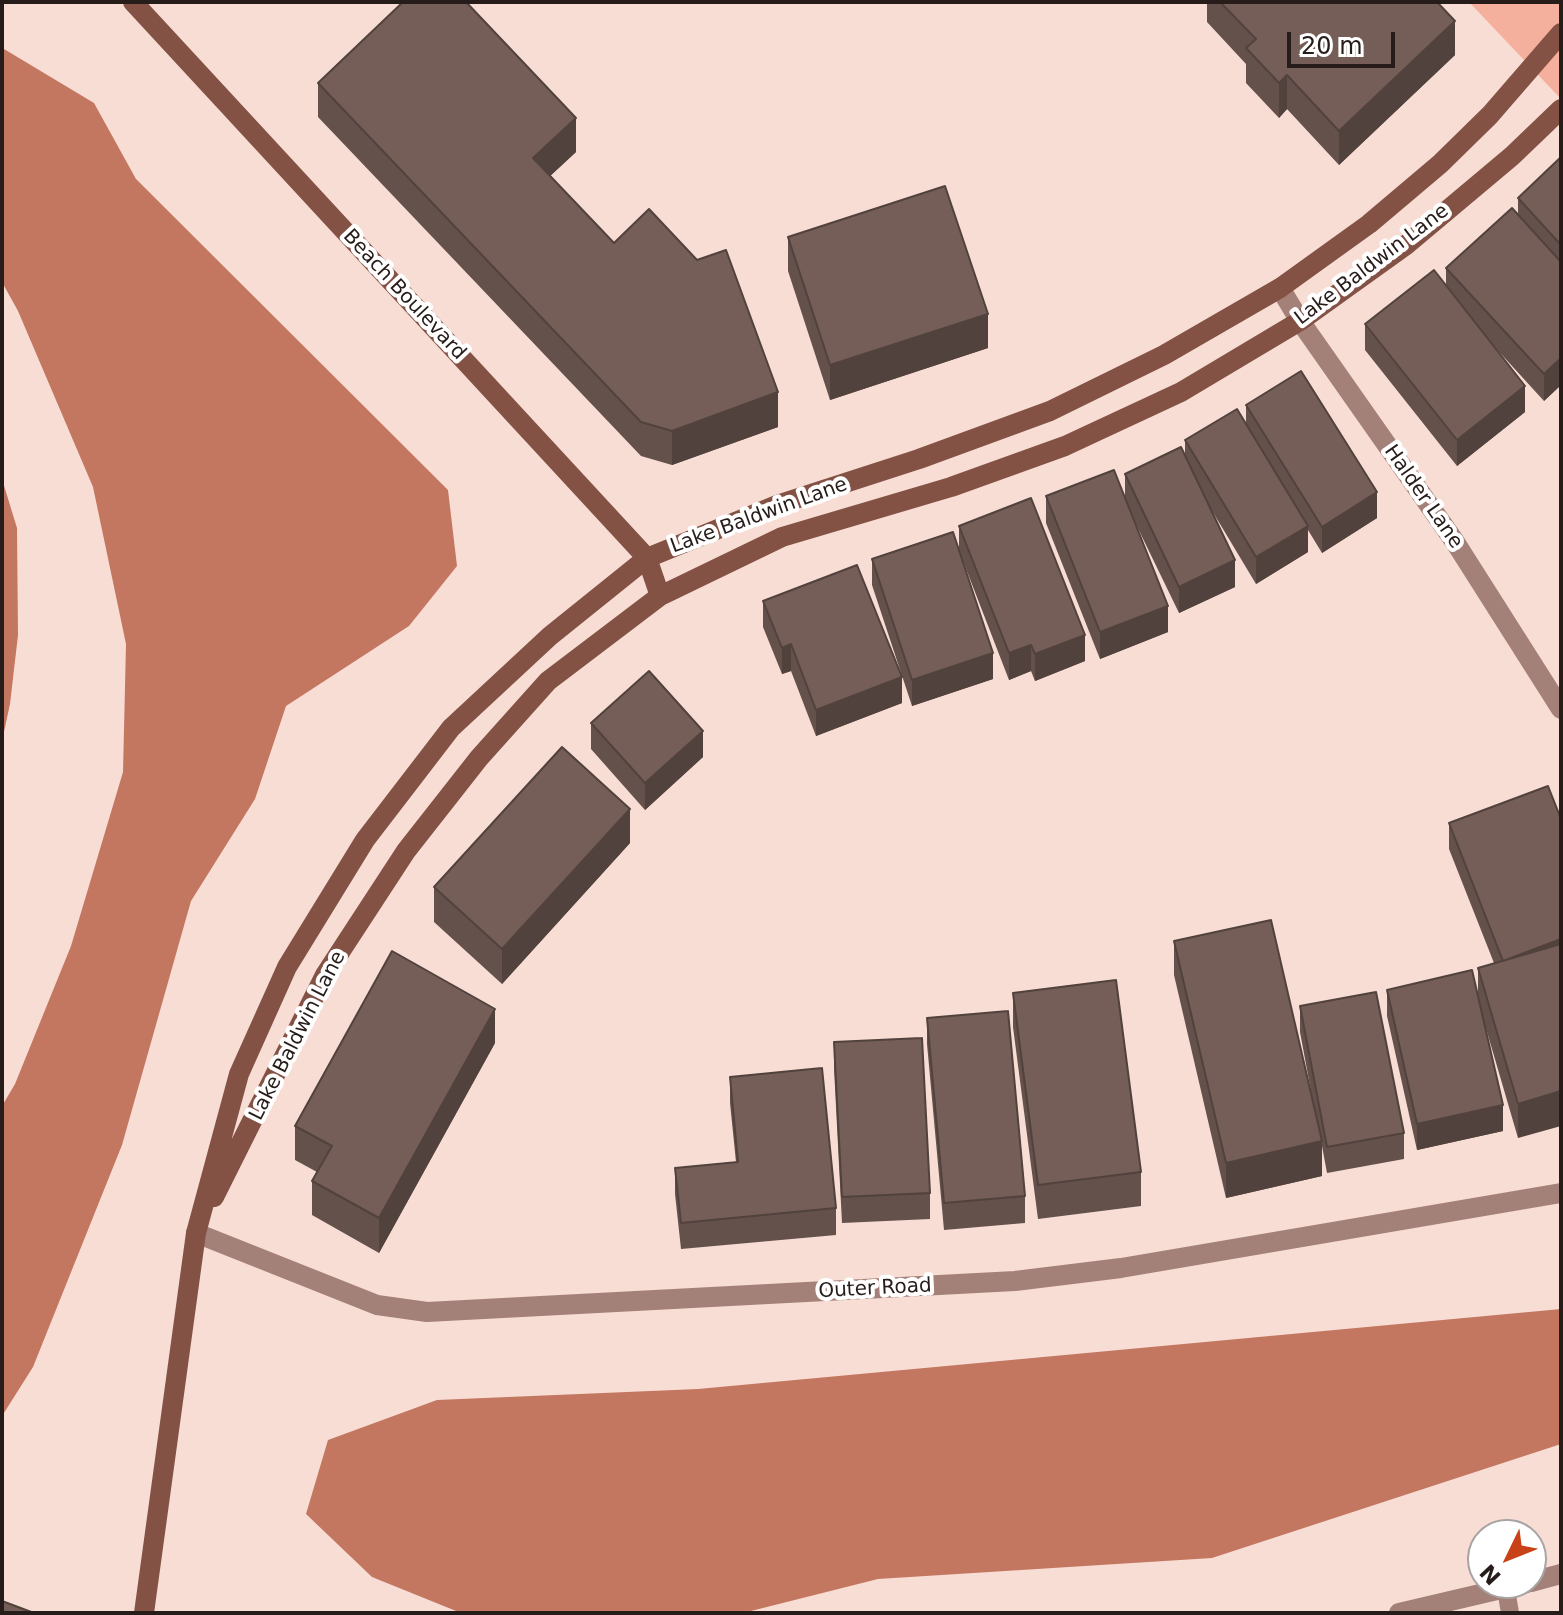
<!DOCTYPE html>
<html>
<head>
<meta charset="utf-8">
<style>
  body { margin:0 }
  #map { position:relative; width:1563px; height:1615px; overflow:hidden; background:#f8ddd5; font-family:"DejaVu Sans",sans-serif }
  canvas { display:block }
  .frame { position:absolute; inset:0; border:4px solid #261c19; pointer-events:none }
  .north { position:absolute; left:1467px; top:1519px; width:80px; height:80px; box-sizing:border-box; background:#fff; border:2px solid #a8a4a3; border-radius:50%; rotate:227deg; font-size:22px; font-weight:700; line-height:32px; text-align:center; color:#261c19 }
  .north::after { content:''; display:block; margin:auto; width:28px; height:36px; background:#c94117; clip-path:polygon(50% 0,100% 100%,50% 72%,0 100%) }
  .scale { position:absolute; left:1287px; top:32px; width:108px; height:36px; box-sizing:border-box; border:4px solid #261c19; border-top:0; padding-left:10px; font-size:24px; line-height:28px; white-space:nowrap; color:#261c19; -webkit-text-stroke:6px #fff; paint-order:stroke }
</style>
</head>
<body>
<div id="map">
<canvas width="1563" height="1615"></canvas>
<div class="frame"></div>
<div class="north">N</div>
<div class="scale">20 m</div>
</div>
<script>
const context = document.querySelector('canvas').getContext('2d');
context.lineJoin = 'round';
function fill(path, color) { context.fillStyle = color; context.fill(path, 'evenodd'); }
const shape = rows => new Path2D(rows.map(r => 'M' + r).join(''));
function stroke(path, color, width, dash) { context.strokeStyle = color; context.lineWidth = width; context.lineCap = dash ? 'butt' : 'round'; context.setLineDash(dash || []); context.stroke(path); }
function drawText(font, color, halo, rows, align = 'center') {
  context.font = font + ' "DejaVu Sans",sans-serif'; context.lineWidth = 8; context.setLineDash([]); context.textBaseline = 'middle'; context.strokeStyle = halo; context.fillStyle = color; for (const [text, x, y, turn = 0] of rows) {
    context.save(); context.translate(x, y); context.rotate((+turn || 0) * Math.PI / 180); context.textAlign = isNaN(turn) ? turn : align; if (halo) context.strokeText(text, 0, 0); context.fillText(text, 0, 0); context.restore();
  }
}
const green = shape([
  [1469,2,1561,2,1561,99]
]);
const water = shape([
  [4,49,94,103,136,179,448,490,457,566,409,626,286,706,255,799,191,901,122,1145,33,1367,2,1416,2,1106,15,1084,71,946,123,772,126,644,93,487,18,311,2,282,2,51],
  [2,479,17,528,18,635,10,704,2,741],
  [1561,1309,1561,1444,1212,1558,878,1579,743,1613,461,1613,372,1577,306,1514,328,1440,437,1400,698,1389]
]);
const lane = shape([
  [1506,1589,1510,1613]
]);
const street = shape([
  [1280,288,1300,321,1455,542,1561,709],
  [196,1233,377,1305,427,1312,1015,1281,1121,1268,1561,1193],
  [1531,1582,1561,1574],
  [1399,1613,1527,1583]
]);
const secondary = shape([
  [133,2,647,558,660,596],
  [214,1197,325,975,406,851,479,758,548,681,660,596,782,537,951,487,1065,446,1181,392,1300,321,1406,245,1512,156,1561,109],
  [144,1613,196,1233,239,1074,287,967,365,840,451,728,550,636,647,558,777,505,919,459,1050,411,1164,355,1280,288,1369,224,1440,164,1490,115,1561,33]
]);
const wall = shape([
  [1207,2,1437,2,1455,55,1339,165,1287,109,1279,118,1246,83,1246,64,1207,22],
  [318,83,576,152,550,176,778,427,672,465,641,456,318,117],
  [1561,157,1561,385,1544,401,1491,343,1525,412,1457,466,1365,350,1365,324,1446,287,1446,268,1518,215,1518,198],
  [788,237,988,348,830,400,788,271],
  [1246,405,1377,518,1322,553,1308,530,1308,552,1256,584,1211,509,1235,587,1179,613,1131,514,1168,632,1100,659,1046,523,1046,496,1125,497,1125,474,1185,456,1185,440,1246,424],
  [959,526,1085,661,1035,681,1031,671,1009,680,963,561,993,679,912,706,872,585,872,559,959,551],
  [763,601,902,703,816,736,791,671,782,674,763,627],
  [591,723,703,757,645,810,591,749],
  [1548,786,1518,1138,1485,1025,1503,1131,1417,1150,1387,1016,1387,990,1478,996,1478,968,1494,963,1449,849,1449,823],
  [630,843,502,984,434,922,434,887],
  [1174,941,1316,1118,1300,1032,1300,1006,1404,1133,1404,1159,1327,1173,1322,1146,1322,1176,1226,1198,1174,975],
  [1013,993,1141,1172,1141,1206,1038,1219,1013,1027],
  [927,1018,1025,1196,1025,1223,944,1230,927,1044],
  [834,1042,930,1193,930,1219,842,1223,834,1068],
  [495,1043,379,1253,312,1215,312,1181,317,1172,295,1160,295,1126],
  [730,1077,836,1208,836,1235,681,1249,675,1194,675,1168,736,1162,730,1103]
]);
const shadedWall = shape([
  [1455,21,1455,55,1339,165,1339,131],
  [1287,75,1287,109,1279,118,1279,83],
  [576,118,576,152,533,192,533,158],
  [988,314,988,348,830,400,830,365],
  [1561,358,1561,385,1544,401,1544,374],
  [1525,386,1525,412,1457,466,1457,440],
  [778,392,778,427,672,465,672,431],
  [1377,492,1377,518,1322,553,1322,527],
  [1308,526,1308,552,1256,584,1256,557],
  [1235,560,1235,587,1179,613,1179,587],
  [1168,606,1168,632,1100,659,1100,632],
  [1085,635,1085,661,1035,681,1035,654],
  [791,644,791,671,782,674,782,648],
  [1031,645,1031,671,1009,680,1009,653],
  [993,653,993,679,912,706,912,680],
  [902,677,902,703,816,736,816,710],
  [703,731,703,757,645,810,645,783],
  [630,809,630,843,502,984,502,949],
  [1561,939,1561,965,1503,961],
  [495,1009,495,1043,379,1253,379,1218],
  [1561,1091,1561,1126,1518,1138,1518,1104],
  [1503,1105,1503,1131,1417,1150,1417,1124],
  [1322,1141,1322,1176,1226,1198,1226,1163]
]);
const building = shape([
  [403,2,466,2,576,118,533,158,614,243,649,209,697,260,726,250,778,392,672,431,641,422,318,83,403,2],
  [1220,2,1437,2,1455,21,1339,131,1287,75,1279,83,1246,48,1256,39,1220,2],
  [1561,157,1561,245,1518,198,1561,157],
  [945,186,988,314,830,365,788,237,945,186],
  [1512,208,1561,262,1561,358,1544,374,1446,268,1512,208],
  [1434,270,1525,386,1457,440,1365,324,1434,270],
  [1301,371,1377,492,1322,527,1246,405,1301,371],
  [1237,409,1308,526,1256,557,1185,440,1237,409],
  [1181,447,1235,560,1179,587,1125,474,1181,447],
  [1114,470,1168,606,1100,632,1046,496,1114,470],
  [1031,498,1085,635,1035,654,1031,645,1009,653,959,526,1031,498],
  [953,532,993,653,912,680,872,559,953,532],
  [857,565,902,677,816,710,791,644,782,648,763,601,857,565],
  [649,671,703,731,645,783,591,723,649,671],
  [562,747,630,809,502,949,434,887,562,747],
  [1548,786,1561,819,1561,939,1503,961,1449,823,1548,786],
  [1271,920,1322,1141,1226,1163,1174,941,1271,920],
  [1561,944,1561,1091,1518,1104,1478,968,1561,944],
  [392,951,495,1009,379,1218,312,1181,332,1146,295,1126,392,951],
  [1472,970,1503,1105,1417,1124,1387,990,1472,970],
  [1116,980,1141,1172,1038,1185,1013,993,1116,980],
  [1376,992,1404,1133,1327,1147,1300,1006,1376,992],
  [1008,1011,1025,1196,944,1203,927,1018,1008,1011],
  [922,1038,930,1193,842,1197,834,1042,922,1038],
  [822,1068,836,1208,681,1223,675,1168,738,1162,730,1077,822,1068],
  [2,1601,34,1613,2,1613,2,1601]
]);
const streetNames = [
  ["Lake Baldwin Lane",1372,265,-37],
  ["Beach Boulevard",404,295,47],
  ["Halder Lane",1423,497,55],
  ["Lake Baldwin Lane",759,516,-20],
  ["Lake Baldwin Lane",298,1036,-63],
  ["Outer Road",875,1289,-3]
];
fill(green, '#f4b09d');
fill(water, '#c37761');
stroke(lane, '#a48178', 18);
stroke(street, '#a48178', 20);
stroke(secondary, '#835245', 20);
fill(wall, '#65514b');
fill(shadedWall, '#52423d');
fill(building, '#755e57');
stroke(building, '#52423d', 2);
drawText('20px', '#261c19', '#fff', streetNames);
</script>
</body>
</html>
